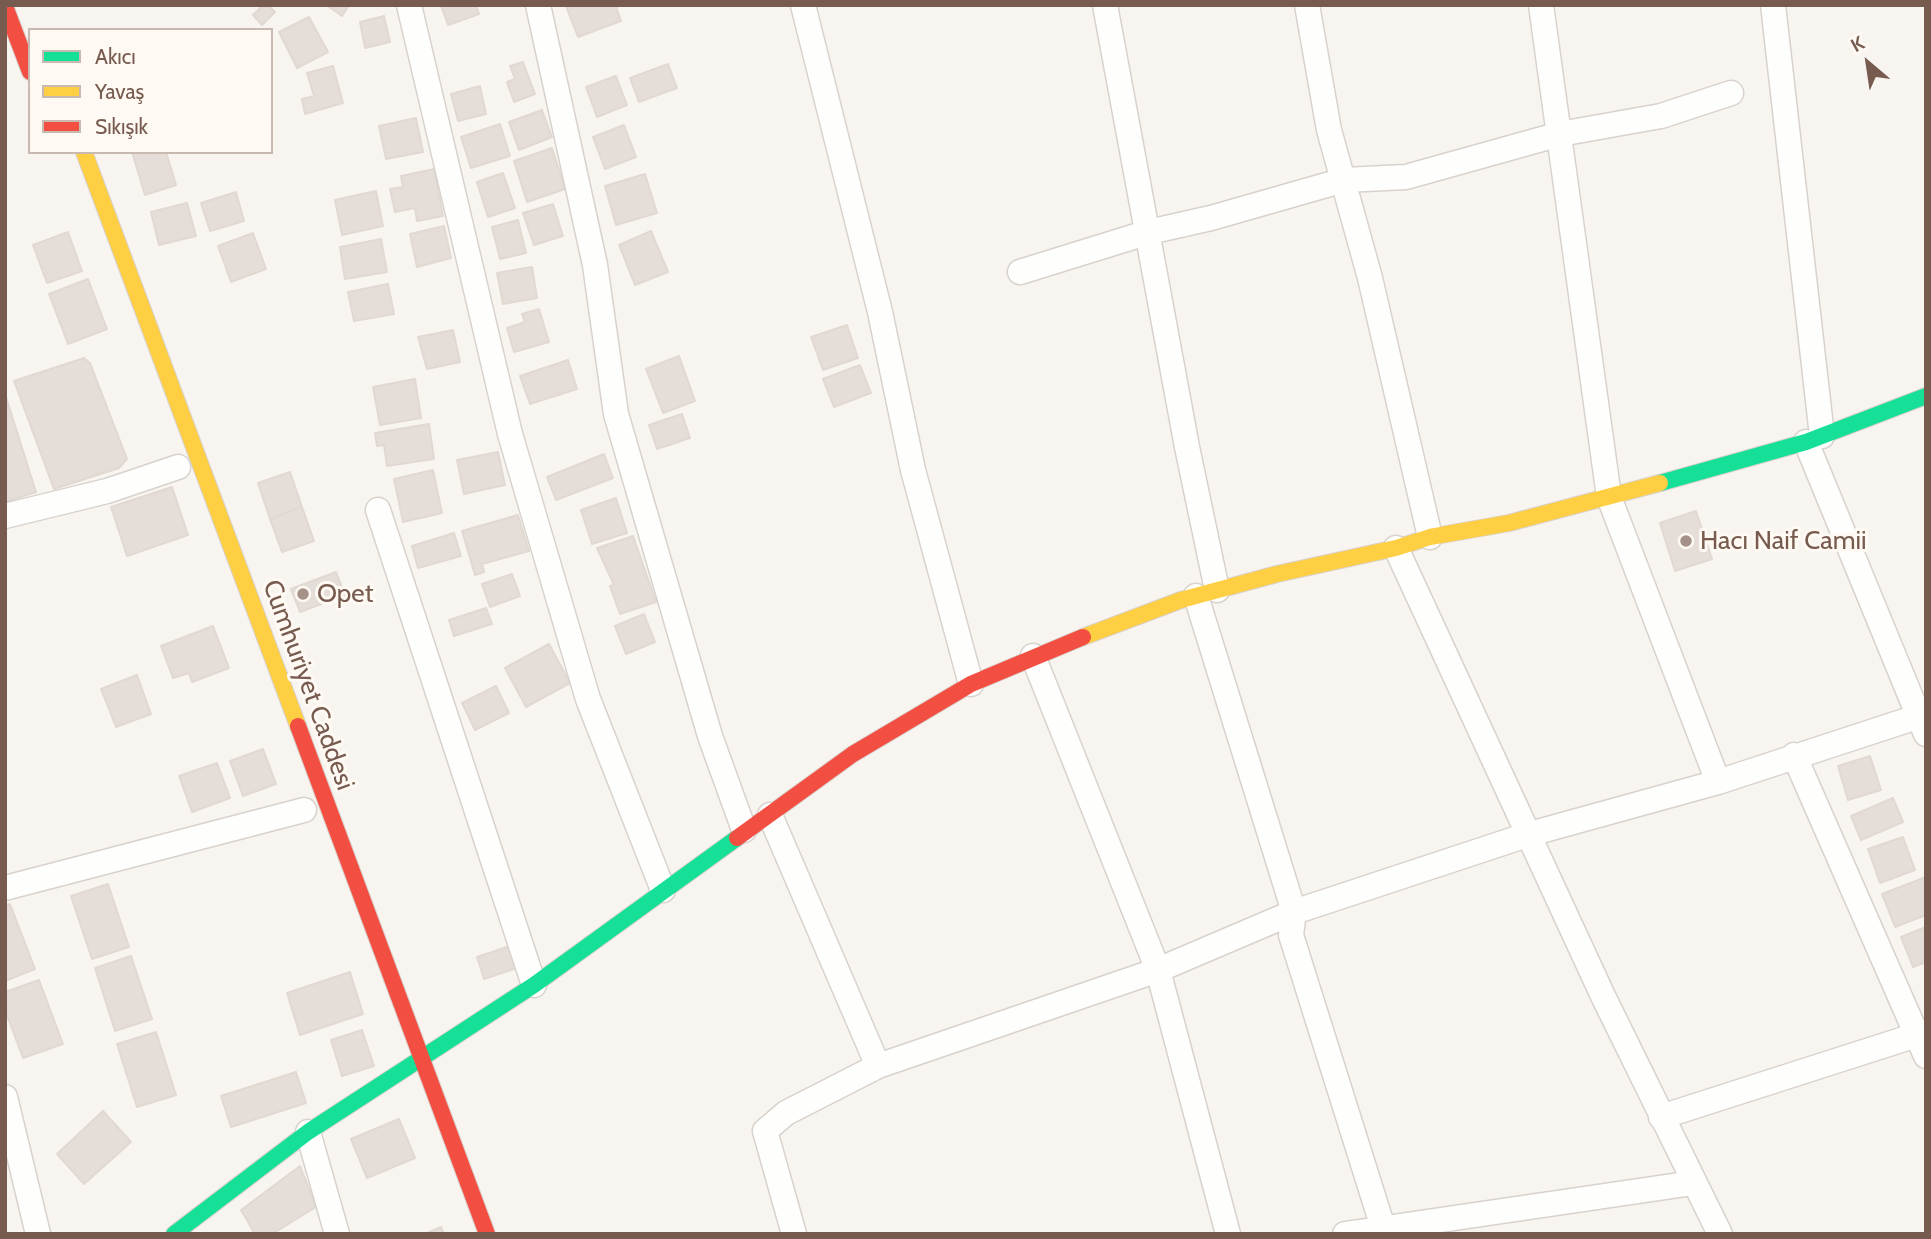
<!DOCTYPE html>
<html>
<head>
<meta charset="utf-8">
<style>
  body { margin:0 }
  #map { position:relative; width:1931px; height:1239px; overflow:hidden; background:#f8f5f0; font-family:Cabin,sans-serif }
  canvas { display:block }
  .frame { position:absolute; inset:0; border:7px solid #775b4f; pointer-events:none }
  .legend { position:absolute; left:28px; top:28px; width:245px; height:126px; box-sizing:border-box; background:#fef9f3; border:2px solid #c8bab1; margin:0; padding:9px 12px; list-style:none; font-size:21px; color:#775b4f }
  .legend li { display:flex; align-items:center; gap:14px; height:35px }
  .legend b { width:35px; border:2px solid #c8bab1 }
  .north { position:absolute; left:1833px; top:28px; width:70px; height:70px; -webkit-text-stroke:5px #fef9f3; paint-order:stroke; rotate:331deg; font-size:19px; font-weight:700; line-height:28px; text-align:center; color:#775b4f }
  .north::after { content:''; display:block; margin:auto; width:24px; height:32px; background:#775b4f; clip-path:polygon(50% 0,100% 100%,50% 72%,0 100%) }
</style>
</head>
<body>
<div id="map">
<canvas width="1931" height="1239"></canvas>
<div class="frame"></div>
<ul class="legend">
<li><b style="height:9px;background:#16e098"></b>Akıcı</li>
<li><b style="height:9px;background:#ffcf43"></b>Yavaş</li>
<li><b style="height:9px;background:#f24e42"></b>Sıkışık</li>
</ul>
<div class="north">K</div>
</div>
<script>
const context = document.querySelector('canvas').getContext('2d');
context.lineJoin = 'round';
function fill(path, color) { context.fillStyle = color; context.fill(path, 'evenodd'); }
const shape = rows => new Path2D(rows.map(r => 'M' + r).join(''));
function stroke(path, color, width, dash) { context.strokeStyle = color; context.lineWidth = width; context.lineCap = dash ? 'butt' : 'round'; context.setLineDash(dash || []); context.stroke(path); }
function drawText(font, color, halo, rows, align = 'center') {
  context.font = font + ' Cabin,sans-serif'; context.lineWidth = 6; context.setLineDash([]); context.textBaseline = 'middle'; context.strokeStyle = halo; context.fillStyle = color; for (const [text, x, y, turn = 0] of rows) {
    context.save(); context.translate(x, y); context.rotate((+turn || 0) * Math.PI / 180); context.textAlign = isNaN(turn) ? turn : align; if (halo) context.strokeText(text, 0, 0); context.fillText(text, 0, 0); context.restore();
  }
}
const building = shape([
  [263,5,268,5,275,12,262,25,253,15,263,5],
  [326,5,349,5,342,16,326,5],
  [441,5,476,5,479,14,448,25,441,5],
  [622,5,616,7,621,21,578,37,566,6,622,5],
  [384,16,390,42,365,48,360,22,384,16],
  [309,17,328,52,297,68,279,32,309,17],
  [523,62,535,94,514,102,507,82,515,79,510,66,523,62],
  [668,64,677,88,639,102,630,78,668,64],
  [333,66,343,103,305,114,302,99,314,96,307,73,333,66],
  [616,76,627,105,597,117,586,87,616,76],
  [480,86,486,114,458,121,451,94,480,86],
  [542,110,552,137,519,150,509,122,542,110],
  [416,118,423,152,386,159,379,126,416,118],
  [500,124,510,156,471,168,461,137,500,124],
  [624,125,636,157,605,169,593,137,624,125],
  [552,148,565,189,527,202,514,161,552,148],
  [132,152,166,152,176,185,145,195,132,152],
  [434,169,443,216,417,221,415,208,395,212,390,189,403,187,401,176,434,169],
  [503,173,515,208,488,217,477,182,503,173],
  [645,174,657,213,616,225,605,186,645,174],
  [376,191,383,226,342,235,335,200,376,191],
  [236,192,244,221,210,231,201,203,236,192],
  [187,203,196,236,159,245,151,212,187,203],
  [553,204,563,236,534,245,523,213,553,204],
  [518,220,526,253,500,259,492,227,518,220],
  [444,226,451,258,417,267,410,234,444,226],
  [651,231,668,272,635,285,619,245,651,231],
  [68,232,82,271,47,283,33,245,68,232],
  [253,233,266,269,231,282,218,246,253,233],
  [381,239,387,272,345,279,340,247,381,239],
  [532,267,537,298,503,304,497,273,532,267],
  [88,279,107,329,68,344,49,294,88,279],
  [388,284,394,314,354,321,348,292,388,284],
  [539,309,549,342,514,352,507,328,525,322,522,314,539,309],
  [847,325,858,358,823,370,811,337,847,325],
  [453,330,460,362,427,369,418,337,453,330],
  [679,356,695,401,663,413,646,369,679,356],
  [84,358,90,363,127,459,119,468,54,489,14,381,84,358],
  [568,360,577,389,530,404,520,376,568,360],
  [860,365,871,393,834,407,823,379,860,365],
  [415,379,421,418,380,425,373,387,415,379],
  [5,394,36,492,5,502,5,394],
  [682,414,690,438,657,449,649,425,682,414],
  [429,424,434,459,387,466,384,445,377,446,375,433,429,424],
  [498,452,505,485,464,494,457,460,498,452],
  [604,454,613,478,556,500,547,477,604,454],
  [433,470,442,513,403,522,394,479,433,470],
  [290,472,302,507,270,519,258,483,290,472],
  [172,487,188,535,127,556,111,507,172,487],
  [616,498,627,533,592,544,581,510,616,498],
  [302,507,314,541,282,552,270,519,302,507],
  [1696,511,1712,559,1675,571,1660,523,1696,511],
  [518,515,529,551,482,564,484,572,475,575,462,531,518,515],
  [454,533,461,556,418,568,412,546,454,533],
  [633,536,656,602,620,614,610,586,614,585,597,548,633,536],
  [336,572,345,595,300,612,291,589,336,572],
  [512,574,520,596,490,607,482,584,512,574],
  [486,608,492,624,454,636,449,620,486,608],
  [644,614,655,642,626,654,615,626,644,614],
  [213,626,229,668,192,682,189,673,173,678,161,646,213,626],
  [549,644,570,683,526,707,505,668,549,644],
  [137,675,151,714,116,727,101,689,137,675],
  [496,686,509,713,475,730,462,703,496,686],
  [263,749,276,784,243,796,230,761,263,749],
  [1870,756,1881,790,1848,800,1838,766,1870,756],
  [217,763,230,798,192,812,179,776,217,763],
  [1893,798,1903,822,1861,840,1851,816,1893,798],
  [1903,837,1915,870,1880,883,1868,849,1903,837],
  [1926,877,1926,915,1895,927,1882,894,1926,877],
  [108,884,129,947,92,959,71,896,108,884],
  [10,904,35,969,5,981,5,906,10,904],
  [1926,927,1926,962,1913,967,1901,937,1926,927],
  [510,946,517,968,484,979,477,957,510,946],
  [131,956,152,1019,115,1031,95,968,131,956],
  [350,972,363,1014,300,1035,287,993,350,972],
  [39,980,63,1044,23,1058,5,1010,5,992,39,980],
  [362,1030,374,1066,342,1076,331,1040,362,1030],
  [156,1032,176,1095,137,1107,117,1044,156,1032],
  [296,1072,306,1103,231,1127,221,1096,296,1072],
  [103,1111,131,1142,84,1184,57,1154,103,1111],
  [399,1119,415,1158,367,1178,351,1139,399,1119],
  [300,1166,316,1207,272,1234,255,1234,241,1210,300,1166],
  [441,1227,444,1234,425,1234,441,1227]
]);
const street = shape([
  [409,5,510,434,588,699,663,890],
  [538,5,595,265,616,414,710,736,744,830],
  [803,5,880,312,913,470,971,684],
  [1105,5,1187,447,1217,590],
  [1307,5,1329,130,1370,278,1430,537],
  [1541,5,1609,497,1718,782],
  [1773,5,1822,436],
  [1020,272,1149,232,1211,218,1344,180,1406,177,1560,134,1661,116,1731,93],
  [1806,442,1926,734],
  [378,510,534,985],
  [5,516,107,491,178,467],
  [1396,548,1603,996,1720,1234],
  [1196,596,1294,912,1291,935,1385,1234],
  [1033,656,1158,970,1228,1234],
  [1794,755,1926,1056],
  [770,815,878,1066],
  [5,888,304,810],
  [5,1097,38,1234],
  [1661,1117,1926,1032],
  [308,1132,337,1234],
  [794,1234,765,1131,786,1113,878,1066,1158,970,1294,912,1530,834,1718,782,1926,714],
  [1345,1234,1693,1183]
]);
const fast = shape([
  [1660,483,1806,442,1926,396],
  [174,1234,308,1132,534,985,737,838]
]);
const slow = shape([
  [84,152,298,726],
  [1083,637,1181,600,1277,574,1396,548,1430,537,1509,523,1660,483]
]);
const jam = shape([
  [5,6,30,72],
  [298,726,487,1234],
  [737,838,853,754,971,684,1083,637]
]);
const markers = [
  [1686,541,7,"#a49187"],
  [303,594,7,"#a49187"]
];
const poiNames = [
  ["Hacı Naif Camii",1700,541],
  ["Opet",317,594]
];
const streetNames = [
  ["Cumhuriyet Caddesi",308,685,70]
];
fill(building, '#e5ddd7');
stroke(building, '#e1d8d2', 2);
stroke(street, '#d8d2cd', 27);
stroke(fast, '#d8d1cc', 18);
stroke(slow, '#d8d1cc', 18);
stroke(jam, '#d8d1cc', 18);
stroke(street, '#fefefd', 24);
stroke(fast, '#16e098', 16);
stroke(slow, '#ffcf43', 16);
stroke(jam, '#f24e42', 16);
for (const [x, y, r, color] of markers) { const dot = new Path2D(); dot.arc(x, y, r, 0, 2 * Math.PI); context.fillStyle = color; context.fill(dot); stroke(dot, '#fef9f3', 2.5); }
drawText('26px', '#775b4f', '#fef9f3', poiNames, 'left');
drawText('26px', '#775b4f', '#fef9f3', streetNames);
</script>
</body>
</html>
